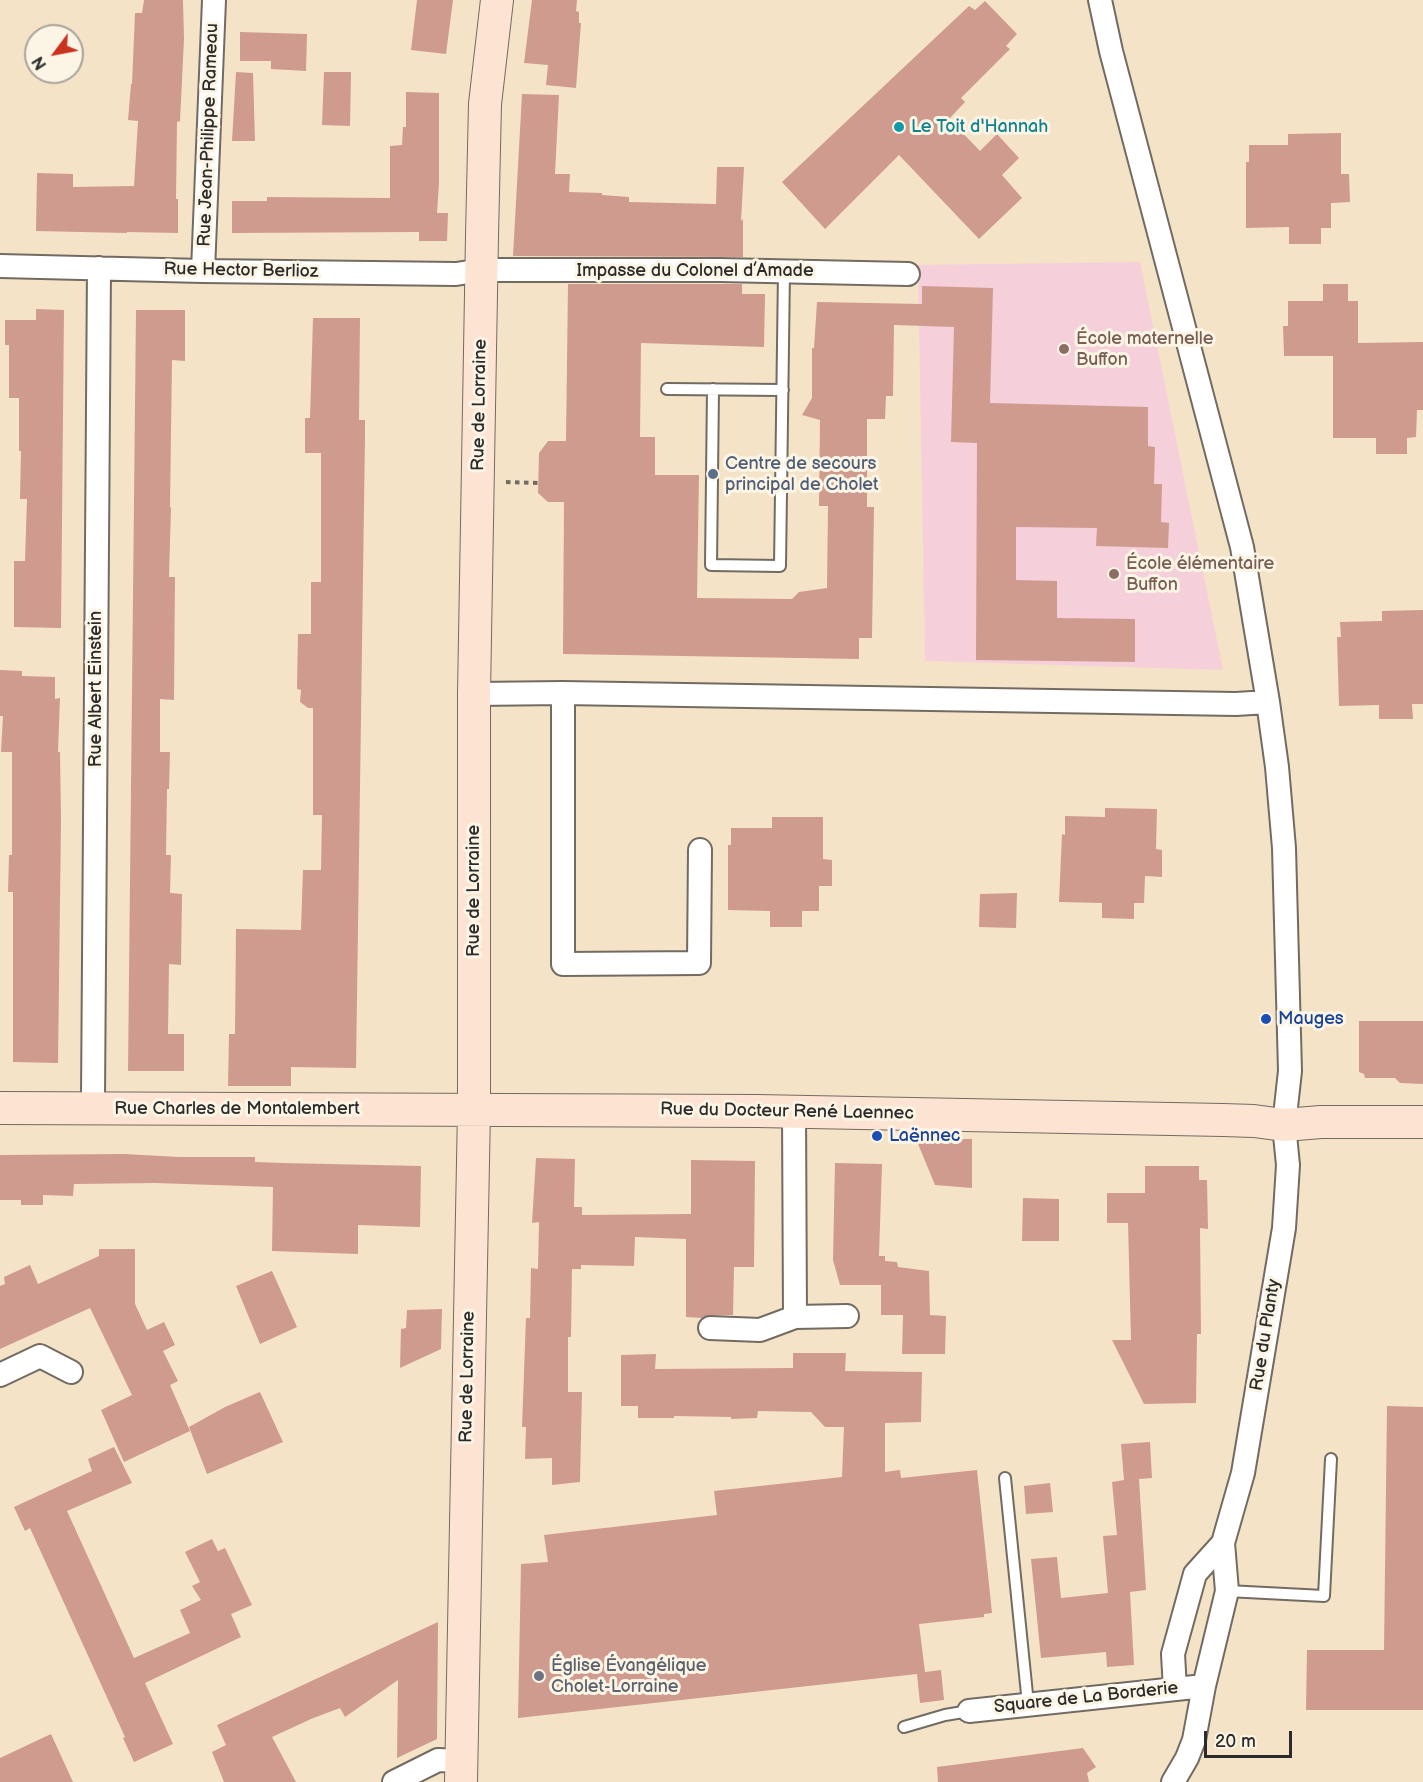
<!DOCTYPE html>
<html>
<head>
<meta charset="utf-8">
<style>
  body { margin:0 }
  #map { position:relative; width:1423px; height:1782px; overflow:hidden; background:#f5e3c8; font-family:"Balsamiq Sans",sans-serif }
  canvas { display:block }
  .north { position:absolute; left:24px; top:24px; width:60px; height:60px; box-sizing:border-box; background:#fcf5e5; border:2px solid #a8a49b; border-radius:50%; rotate:238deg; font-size:16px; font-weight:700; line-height:24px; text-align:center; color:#2b2b2b }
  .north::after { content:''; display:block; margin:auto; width:21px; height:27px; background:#c8321e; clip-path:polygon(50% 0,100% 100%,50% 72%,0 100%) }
  .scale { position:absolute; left:1204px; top:1731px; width:88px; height:27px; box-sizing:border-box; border:3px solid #2b2b2b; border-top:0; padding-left:8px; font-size:18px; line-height:21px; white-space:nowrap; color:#2b2b2b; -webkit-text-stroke:4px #fcf5e5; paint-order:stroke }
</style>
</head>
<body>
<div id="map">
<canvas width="1423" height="1782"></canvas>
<div class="north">N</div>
<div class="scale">20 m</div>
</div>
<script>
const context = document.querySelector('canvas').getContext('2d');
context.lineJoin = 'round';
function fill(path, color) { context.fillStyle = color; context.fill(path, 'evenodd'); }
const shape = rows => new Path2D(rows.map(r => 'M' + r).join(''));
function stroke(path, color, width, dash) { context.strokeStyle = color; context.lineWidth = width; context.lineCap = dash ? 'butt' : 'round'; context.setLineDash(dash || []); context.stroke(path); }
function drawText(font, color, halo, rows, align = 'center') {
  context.font = font + ' "Balsamiq Sans",sans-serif'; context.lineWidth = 6; context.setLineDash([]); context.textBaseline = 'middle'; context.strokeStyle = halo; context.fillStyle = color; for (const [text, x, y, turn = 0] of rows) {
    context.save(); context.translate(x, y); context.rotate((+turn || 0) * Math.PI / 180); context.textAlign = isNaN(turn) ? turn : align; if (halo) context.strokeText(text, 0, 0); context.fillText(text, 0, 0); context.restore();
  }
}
const built = shape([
  [1140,262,1223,670,925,661,918,265]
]);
const building = shape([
  [144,0,183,0,184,39,180,121,177,122,176,199,178,199,178,233,127,232,127,233,36,231,37,173,73,174,73,187,134,186,138,121,128,120,131,84,132,84,135,13,142,13],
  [417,0,453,0,446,54,411,50],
  [532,0,577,0,576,11,579,12,579,23,581,23,576,88,546,85,548,65,524,63],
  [985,1,1017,34,1006,46,1010,49,961,98,965,102,949,119,980,151,997,134,1019,158,1002,175,1022,198,979,239,899,155,825,229,782,182,969,6,975,10],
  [240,32,307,34,306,71,271,69,271,61,240,61],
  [236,72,253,73,255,141,232,141],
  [324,72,351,72,350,126,322,125],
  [406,92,439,93,439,183,437,213,448,213,447,241,419,241,419,232,232,233,232,201,267,201,267,197,390,198,390,146,402,145,403,127,406,127],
  [522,94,559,95,555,174,570,174,569,192,602,193,602,195,629,197,629,202,716,204,717,167,744,167,741,221,743,219,743,257,513,256],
  [1341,133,1341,174,1349,174,1350,202,1331,203,1331,228,1321,228,1321,244,1289,244,1289,227,1246,228,1246,162,1249,162,1249,145,1288,145,1288,134],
  [568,284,742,284,742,294,765,294,764,347,641,343,640,437,655,437,655,475,699,475,697,598,792,599,799,592,827,588,828,506,819,506,820,420,802,415,812,398,812,348,814,348,817,302,922,304,922,286,993,288,990,403,1148,407,1148,446,1155,447,1154,484,1162,484,1161,522,1169,523,1168,548,1096,546,1097,528,1016,527,1016,580,1057,581,1057,618,1135,619,1135,662,976,660,977,443,951,442,954,327,894,325,893,396,886,396,885,419,867,419,867,507,874,507,872,638,859,638,859,659,563,654,564,502,548,502,538,493,539,453,548,441,566,441],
  [1323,284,1348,284,1348,301,1358,301,1358,343,1423,342,1423,410,1417,410,1416,437,1407,438,1407,454,1376,454,1376,438,1333,438,1333,356,1284,356,1283,326,1288,326,1288,301,1323,301],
  [36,309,64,310,61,628,14,627,14,561,25,561,27,499,20,499,21,451,19,451,19,398,9,398,9,345,5,345,5,320,36,320],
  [136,310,185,310,185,361,172,360,170,507,171,507,169,577,175,577,174,700,160,699,160,752,170,752,169,789,167,789,166,855,171,855,170,893,182,894,181,965,169,964,168,1034,184,1034,184,1071,128,1071],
  [313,318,360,318,359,420,365,420,365,436,356,1068,291,1067,291,1086,228,1086,229,1034,235,1034,236,929,301,930,303,870,321,870,322,815,313,815,313,708,308,708,300,702,301,690,297,689,298,634,311,634,311,582,321,582,321,453,305,453,305,418,310,418],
  [1423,610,1423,704,1412,704,1413,719,1379,719,1379,705,1339,706,1337,637,1341,637,1340,622,1382,621,1382,611],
  [0,670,22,671,22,676,55,677,55,699,60,698,58,752,60,752,61,821,58,1063,13,1062,13,892,8,892,9,855,12,855,12,752,1,752,3,716,0,716],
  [1105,808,1157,809,1156,849,1162,850,1162,877,1145,876,1144,903,1134,903,1134,919,1102,918,1102,903,1059,902,1062,834,1065,835,1065,816,1105,817],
  [772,817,823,817,823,859,832,860,832,886,819,886,819,911,802,911,802,927,770,927,770,911,728,910,728,845,731,845,731,828,772,828],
  [1017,893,1016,928,979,927,980,894],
  [1359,1021,1423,1021,1423,1084,1400,1083,1395,1078,1365,1078,1364,1074,1359,1072],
  [916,1139,972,1139,972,1188,935,1185],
  [124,1154,179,1157,255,1157,255,1162,283,1163,421,1166,420,1227,358,1225,358,1254,272,1251,273,1187,155,1183,74,1184,73,1196,43,1195,43,1205,21,1205,21,1200,0,1200,0,1155],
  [536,1158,575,1159,574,1207,582,1207,582,1215,691,1214,691,1160,755,1161,754,1267,734,1267,733,1315,711,1315,702,1318,686,1317,686,1239,635,1237,634,1266,581,1265,581,1269,572,1269,571,1337,568,1337,568,1392,582,1392,580,1482,552,1485,552,1458,525,1459,526,1427,522,1427,526,1318,530,1318,531,1268,538,1269,539,1222,532,1223],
  [835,1163,882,1164,879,1256,885,1256,885,1261,897,1262,898,1267,929,1271,930,1315,946,1316,945,1354,902,1354,903,1315,881,1315,881,1285,840,1285,833,1260],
  [1145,1166,1199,1166,1199,1180,1207,1180,1208,1229,1200,1228,1201,1334,1197,1334,1196,1403,1144,1404,1112,1340,1131,1340,1128,1223,1107,1223,1107,1193,1145,1193],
  [1023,1198,1059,1199,1059,1241,1022,1241],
  [99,1249,135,1249,135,1304,147,1330,164,1322,175,1345,163,1351,178,1381,170,1385,190,1431,124,1462,101,1410,132,1395,90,1308,0,1349,0,1286,5,1284,4,1277,30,1265,38,1284,99,1256],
  [272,1271,297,1327,260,1344,236,1286],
  [442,1309,441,1349,400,1368,401,1329,406,1328,407,1310],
  [793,1353,846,1353,845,1371,922,1372,921,1422,885,1423,885,1472,900,1470,901,1478,977,1470,992,1613,984,1614,984,1617,919,1624,925,1672,941,1670,944,1700,920,1703,917,1674,518,1718,521,1564,548,1562,544,1535,717,1515,714,1491,842,1477,844,1427,825,1427,811,1412,758,1411,757,1418,731,1419,731,1417,674,1416,674,1418,638,1418,638,1406,621,1406,621,1355,656,1354,655,1369,793,1368],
  [260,1392,283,1442,207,1474,189,1427,225,1407],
  [1387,1406,1423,1407,1423,1710,1306,1710,1307,1650,1384,1650],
  [1150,1442,1152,1478,1139,1479,1146,1590,1130,1592,1134,1665,1107,1667,1106,1652,1041,1658,1031,1559,1057,1557,1061,1598,1108,1593,1103,1536,1117,1535,1112,1482,1124,1480,1121,1444],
  [114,1447,132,1483,67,1511,134,1658,190,1633,180,1610,201,1600,192,1586,200,1582,185,1552,212,1539,218,1551,225,1548,252,1605,231,1614,241,1637,145,1683,173,1744,134,1762,123,1738,125,1737,30,1528,25,1531,14,1507,92,1471,88,1459],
  [1050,1483,1053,1512,1026,1514,1024,1486],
  [438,1622,437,1739,397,1758,398,1680,345,1717,340,1708,311,1719,272,1737,296,1782,224,1782,212,1752,226,1745,217,1725],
  [51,1734,73,1782,0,1782,0,1758],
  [1083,1748,1096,1767,1087,1773,1089,1782,938,1782,937,1767]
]);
const path = shape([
  [506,482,539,483]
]);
const lane = shape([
  [667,389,783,390],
  [713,389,711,565,780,566,784,271],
  [1005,1478,1028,1704],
  [1227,1591,1324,1596,1331,1459],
  [904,1727,945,1715,969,1711]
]);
const street = shape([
  [1100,0,1111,51,1242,547,1268,702,1277,767,1284,848,1290,1071,1284,1125,1288,1165,1284,1228,1243,1473,1223,1543,1227,1591,1204,1686,1194,1740,1187,1758,1173,1782],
  [0,266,203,271,456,274,482,270,720,270,908,274],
  [203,271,214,0],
  [474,694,563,693],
  [700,850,699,963,563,964,563,693,1236,704,1268,702],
  [94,1109,93,1096,99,268],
  [794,1111,795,1317],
  [710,1328,760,1330,795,1317,847,1316],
  [0,1375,40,1356,71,1372],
  [1175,1689,1173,1654,1195,1574,1223,1543],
  [969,1711,1204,1686],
  [394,1782,438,1760,461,1761]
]);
const secondary = shape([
  [0,1108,757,1111,1223,1120,1254,1121,1284,1125,1321,1122,1423,1122],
  [461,1782,474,1110,474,694,482,236,485,104,497,0]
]);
const markers = [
  [899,127,6,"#0f9aa8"],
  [1064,349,6,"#8d6e63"],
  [713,474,6,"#5c6f8a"],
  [1114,574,6,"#8d6e63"],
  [1266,1019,6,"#1a4fb4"],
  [877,1136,6,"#1a4fb4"],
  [539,1676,6,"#6b7280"]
];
const cultureNames = [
  ["Le Toit d'Hannah",911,127]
];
const streetNames = [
  ["Rue Jean-Philippe Rameau",209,135,-88],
  ["Rue Hector Berlioz",241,271,1],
  ["Impasse du Colonel d’Amade",695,271],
  ["Rue de Lorraine",480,405,-89],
  ["Rue Albert Einstein",96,689,-90],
  ["Rue de Lorraine",474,891,-90],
  ["Rue Charles de Montalembert",237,1109],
  ["Rue du Docteur René Laennec",787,1112,1],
  ["Rue du Planty",1266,1335,-81],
  ["Rue de Lorraine",468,1377,-89],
  ["Square de La Borderie",1086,1698,-6]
];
const educationNames = [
  ["École maternelle",1076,339],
  ["Buffon",1076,360],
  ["École élémentaire",1126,564],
  ["Buffon",1126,585]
];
const serviceNames = [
  ["Centre de secours",725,464],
  ["principal de Cholet",725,485]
];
const transitNames = [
  ["Mauges",1278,1019],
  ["Laënnec",889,1136]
];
const worshipNames = [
  ["Église Évangélique",551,1666],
  ["Cholet-Lorraine",551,1687]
];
fill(built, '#f5cfda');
fill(building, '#cf9b8f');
stroke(lane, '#726b62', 14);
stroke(street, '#726b62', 26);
stroke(secondary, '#726b62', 34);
stroke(path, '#726b62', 4, [4.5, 4.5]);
stroke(lane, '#fff', 10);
stroke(street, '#fff', 22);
stroke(secondary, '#fde3d1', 32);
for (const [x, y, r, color] of markers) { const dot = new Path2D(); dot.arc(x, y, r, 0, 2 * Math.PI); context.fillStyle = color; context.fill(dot); stroke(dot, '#fcf5e5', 2); }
drawText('18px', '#0d838f', '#fcf5e5', cultureNames, 'left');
drawText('18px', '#2b2b2b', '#fcf5e5', streetNames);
drawText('18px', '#785e54', '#fcf5e5', educationNames, 'left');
drawText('18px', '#4e5e75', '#fcf5e5', serviceNames, 'left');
drawText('18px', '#164399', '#fcf5e5', transitNames, 'left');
drawText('18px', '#5b616d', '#fcf5e5', worshipNames, 'left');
</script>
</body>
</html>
